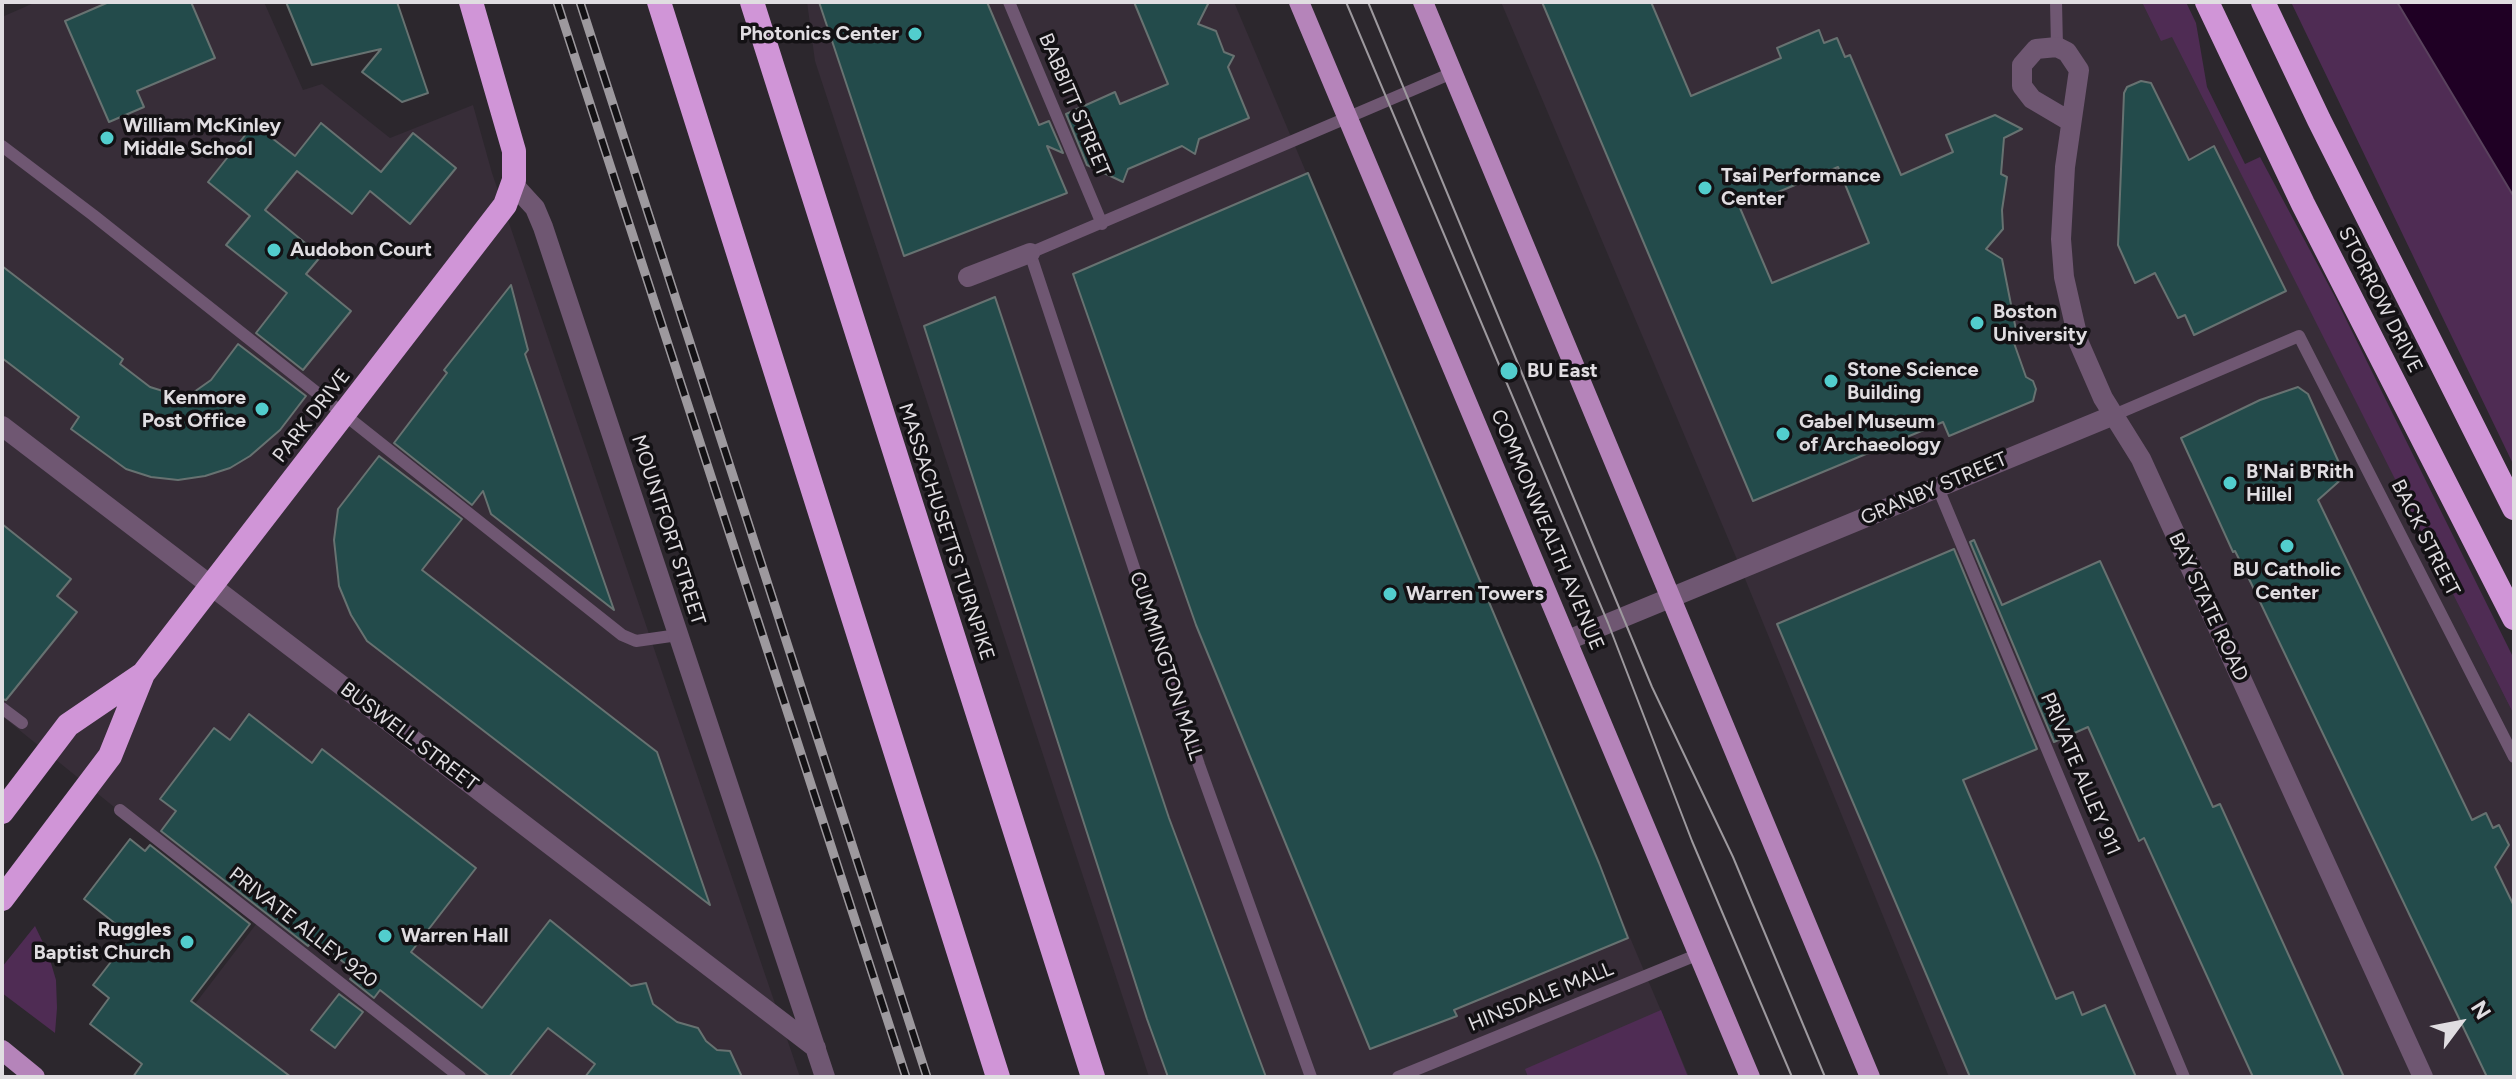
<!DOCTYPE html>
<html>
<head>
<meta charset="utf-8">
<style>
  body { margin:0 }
  #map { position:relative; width:2516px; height:1079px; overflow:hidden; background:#2c272d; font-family:Figtree,sans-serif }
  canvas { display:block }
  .frame { position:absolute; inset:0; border:4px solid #e0dde1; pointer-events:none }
  .north { position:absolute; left:2420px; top:983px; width:80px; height:80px; -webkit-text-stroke:6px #131114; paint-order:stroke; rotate:58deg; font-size:22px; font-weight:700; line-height:32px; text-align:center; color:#e0dde1 }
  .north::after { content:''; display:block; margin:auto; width:28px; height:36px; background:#e0dde1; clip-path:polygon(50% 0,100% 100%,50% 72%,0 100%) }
</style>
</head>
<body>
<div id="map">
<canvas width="2516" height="1079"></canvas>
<div class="frame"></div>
<div class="north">N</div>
</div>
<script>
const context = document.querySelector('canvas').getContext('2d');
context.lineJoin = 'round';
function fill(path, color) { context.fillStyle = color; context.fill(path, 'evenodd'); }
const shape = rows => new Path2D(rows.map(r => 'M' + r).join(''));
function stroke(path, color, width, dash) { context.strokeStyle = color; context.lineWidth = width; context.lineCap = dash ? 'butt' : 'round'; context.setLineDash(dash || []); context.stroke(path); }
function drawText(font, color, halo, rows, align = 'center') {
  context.font = font + ' Figtree,sans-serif'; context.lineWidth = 7; context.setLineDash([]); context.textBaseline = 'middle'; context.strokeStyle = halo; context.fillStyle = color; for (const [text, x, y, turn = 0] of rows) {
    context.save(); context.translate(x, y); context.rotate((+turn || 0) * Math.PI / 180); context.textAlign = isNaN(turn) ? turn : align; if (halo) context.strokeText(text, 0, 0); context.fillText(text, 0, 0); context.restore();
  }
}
const built = shape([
  [36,2,264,2,303,90,322,84,390,138,473,105,492,173,800,1077,139,1077,257,923,2,716,2,17],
  [807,2,1234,2,1689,1077,1149,1077,815,61],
  [1501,2,2159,2,2193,76,2514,715,2514,1077,1949,1077,1741,569]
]);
const green = shape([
  [2142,2,2186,2,2196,23,2207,87,2245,164,2260,157,2335,297,2514,659,2514,715,2172,37,2161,41],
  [2291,2,2397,2,2514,197,2514,466],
  [35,926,48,953,56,980,57,1008,55,1033,2,993,2,967],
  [1661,1010,1688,1077,1528,1077,1525,1069]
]);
const water = shape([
  [2397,2,2514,2,2514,197,2397,2]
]);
const building = shape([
  [109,2,191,2,215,58,137,91,144,107,109,122,65,21,109,2],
  [286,2,397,2,428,93,402,102,362,72,381,49,312,65,286,2],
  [819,2,987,2,1039,125,1049,121,1063,153,1047,146,1067,193,904,256,819,2],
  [1134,2,1209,2,1198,24,1216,31,1224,52,1234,56,1228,67,1249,118,1199,139,1195,154,1182,146,1128,169,1123,182,1087,165,1066,114,1115,92,1120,104,1168,84,1134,2],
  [1542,2,1651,2,1691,96,1781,58,1777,48,1819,30,1824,43,1837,38,1845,57,1850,55,1901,175,1953,152,1946,135,1995,115,2022,129,2004,138,2001,174,2007,177,2002,210,2003,229,1986,249,2002,259,2017,335,2014,343,2026,377,2033,381,2036,389,2033,401,1949,436,1943,422,1753,501,1542,2],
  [1838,167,1869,243,1772,283,1740,208,1838,167],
  [2141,81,2151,83,2189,160,2214,146,2286,291,2194,335,2185,315,2178,318,2155,273,2135,283,2118,245,2124,93,2127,87,2141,81],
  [321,123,381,172,413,133,456,168,410,224,370,191,352,214,297,171,265,210,321,256,306,274,351,311,303,370,256,333,287,293,226,245,250,216,208,182,254,124,295,156,321,123],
  [1308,173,1599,863,1628,938,1454,1010,1457,1016,1370,1049,1196,625,1073,274,1308,173],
  [2,266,123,359,120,364,150,387,182,397,194,392,211,380,238,344,306,396,280,430,250,456,230,468,205,476,178,480,151,477,126,469,71,429,79,417,2,358,2,266],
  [511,285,528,350,525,354,614,610,491,514,483,491,472,505,394,443,447,373,444,370,511,285],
  [995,297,1169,818,1266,1077,1168,1077,1147,1019,924,326,995,297],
  [2298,387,2308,394,2345,476,2318,500,2472,820,2486,813,2493,828,2499,825,2509,845,2495,867,2514,906,2514,1077,2487,1077,2251,583,2235,551,2233,552,2181,438,2260,400,2298,387],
  [379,456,462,519,422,570,657,752,710,905,367,641,351,615,339,586,334,540,338,509,379,456],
  [2,524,71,579,57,596,77,612,6,700,2,699,2,524],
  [1974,540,2002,605,2100,561,2213,807,2220,804,2344,1077,2253,1077,2144,838,2139,841,2088,727,2054,742,1970,542,1974,540],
  [1954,549,2037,749,1963,780,2056,999,2073,992,2082,1015,2105,1005,2136,1077,1970,1077,1777,624,1954,549],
  [249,714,312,763,322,749,476,868,411,952,482,1008,550,920,631,986,646,983,653,1004,677,1022,698,1028,706,1041,717,1050,730,1051,742,1077,585,1077,595,1064,548,1028,509,1077,490,1077,380,990,374,998,350,979,356,972,314,939,308,946,161,831,176,811,160,799,214,728,230,740,249,714],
  [130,839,145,851,150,845,250,924,191,1001,291,1077,133,1077,142,1064,90,1024,109,998,93,985,131,936,84,899,130,839],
  [339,994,363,1012,335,1048,311,1030,339,994]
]);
const lane = shape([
  [1009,2,1102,224],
  [2056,2,2057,47],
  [2,146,93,215,622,635,636,641,678,635],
  [2114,415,2299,336,2514,757],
  [1938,488,2184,1077],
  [2,708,22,723],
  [120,810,460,1077],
  [1311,1077,1199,765,1030,253,1452,73],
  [1398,1077,1699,954]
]);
const street = shape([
  [2071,122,2032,99,2022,86,2022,65,2036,49,2057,47,2067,52,2079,70,2065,167,2061,239,2064,277,2079,343,2103,398,2141,459,2423,1077],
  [513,184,535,208,543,227,825,1077],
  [968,277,1030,253],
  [2,426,816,1048],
  [1568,640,2114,415]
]);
const primary = shape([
  [1299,2,1750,1077],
  [1423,2,1870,1077],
  [2,1050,35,1077]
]);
const highway = shape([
  [659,2,998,1077],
  [752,2,1093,1077],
  [2207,2,2303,204,2514,618],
  [2263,2,2319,120,2514,508],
  [2,812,68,725,143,674],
  [2,899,110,756,143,674,505,205,514,180,514,151,471,2]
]);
const tram = shape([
  [1346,2,1608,623,1692,841,1792,1077],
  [1368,2,1652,687,1733,857,1825,1077]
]);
const rail = shape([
  [557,2,906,1077],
  [580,2,927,1077]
]);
const markers = [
  [915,34,8,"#52cdcd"],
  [107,138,8,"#52cdcd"],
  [1705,188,8,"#52cdcd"],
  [274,250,8,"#52cdcd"],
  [1977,323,8,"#52cdcd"],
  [1509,371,10,"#52cdcd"],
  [1831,381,8,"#52cdcd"],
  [262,409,8,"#52cdcd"],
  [1783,434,8,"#52cdcd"],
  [2230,483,8,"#52cdcd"],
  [2287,546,8,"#52cdcd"],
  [1390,594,8,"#52cdcd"],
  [385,936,8,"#52cdcd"],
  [187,942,8,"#52cdcd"]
];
const poiNames = [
  ["Photonics Center",899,34,"right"],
  ["William McKinley",123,126],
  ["Middle School",123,149],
  ["Tsai Performance",1721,176],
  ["Center",1721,199],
  ["Audobon Court",290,250],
  ["Boston",1993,312],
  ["University",1993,335],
  ["Stone Science",1847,370],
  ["Building",1847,393],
  ["BU East",1527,371],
  ["Kenmore",246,398,"right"],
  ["Post Office",246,421,"right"],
  ["Gabel Museum",1799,422],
  ["of Archaeology",1799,445],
  ["B'Nai B'Rith",2246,472],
  ["Hillel",2246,495],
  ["BU Catholic",2287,570,"center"],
  ["Center",2287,593,"center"],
  ["Warren Towers",1406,594],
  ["Ruggles",171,930,"right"],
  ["Baptist Church",171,953,"right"],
  ["Warren Hall",401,936]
];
const streetNames = [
  ["BABBITT STREET",1074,105,67],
  ["STORROW DRIVE",2380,300,63],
  ["PARK DRIVE",312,416,-52],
  ["GRANBY STREET",1934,489,-23],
  ["MOUNTFORT STREET",668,530,72],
  ["COMMONWEALTH AVENUE",1547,530,67],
  ["MASSACHUSETTS TURNPIKE",946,532,72],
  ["BACK STREET",2425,538,63],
  ["BAY STATE ROAD",2208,607,65],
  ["CUMMINGTON MALL",1166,666,72],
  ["BUSWELL STREET",409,737,37],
  ["PRIVATE ALLEY 911",2080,774,67],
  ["PRIVATE ALLEY 920",303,928,38],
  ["HINSDALE MALL",1541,997,-22]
];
fill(built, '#372d38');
fill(green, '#4f2c54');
fill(water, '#1f0024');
stroke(water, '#59425d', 2);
fill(building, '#234b4b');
stroke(building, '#677271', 2);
stroke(lane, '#6f5772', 12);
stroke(street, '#6f5772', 20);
stroke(primary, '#b584ba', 20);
stroke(highway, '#d095d7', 24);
stroke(tram, '#9d999e', 2);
stroke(rail, '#9d999e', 9);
stroke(rail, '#131114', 6, [18]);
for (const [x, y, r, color] of markers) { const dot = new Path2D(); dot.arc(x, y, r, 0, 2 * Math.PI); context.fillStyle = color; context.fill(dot); stroke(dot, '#131114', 3); }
drawText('bold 20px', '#e0dde1', '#131114', poiNames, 'left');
drawText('20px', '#e0dde1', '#131114', streetNames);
</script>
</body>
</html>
